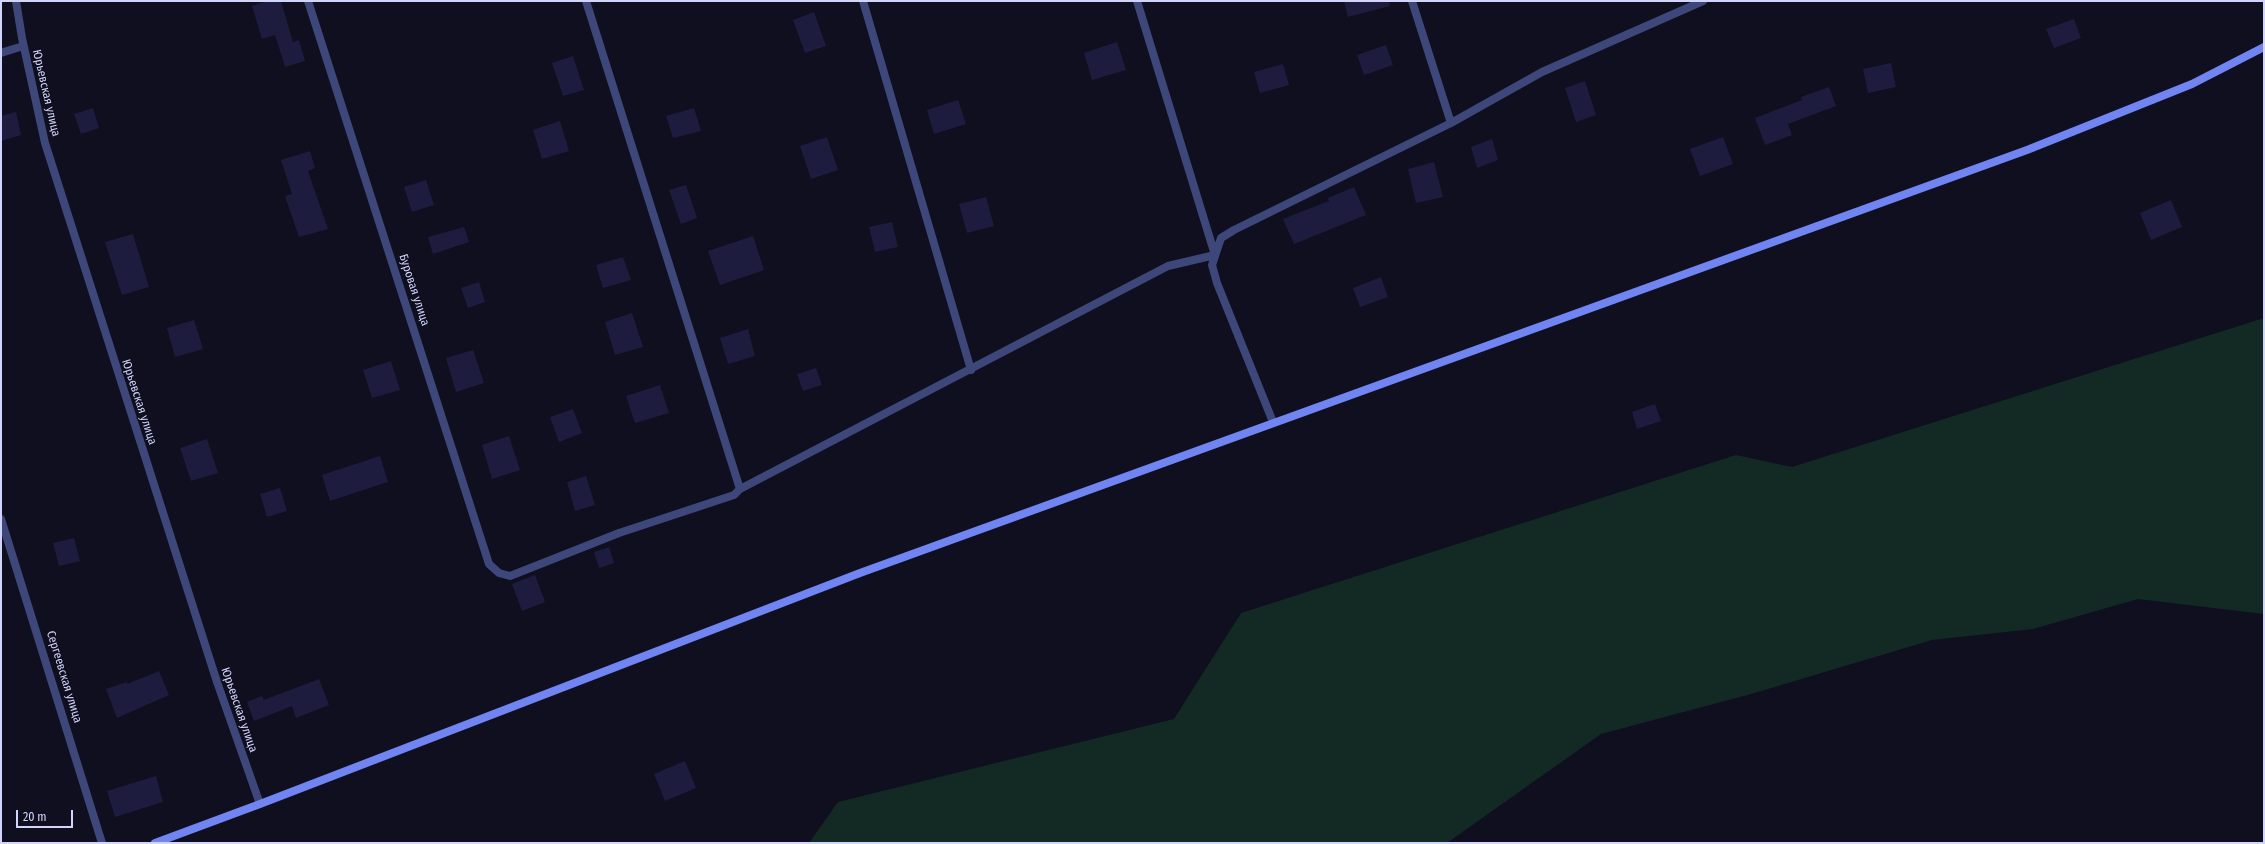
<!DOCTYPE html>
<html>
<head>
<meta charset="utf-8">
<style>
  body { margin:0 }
  #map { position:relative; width:2265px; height:844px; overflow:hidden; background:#0f0f1f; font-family:"Fira Sans Condensed",sans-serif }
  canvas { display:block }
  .frame { position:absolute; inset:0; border:2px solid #d1d4fb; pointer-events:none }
  .scale { position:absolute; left:16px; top:810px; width:57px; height:18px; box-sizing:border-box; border:2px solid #d1d4fb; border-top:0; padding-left:5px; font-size:12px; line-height:14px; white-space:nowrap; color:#d1d4fb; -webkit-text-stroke:3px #0f0f1f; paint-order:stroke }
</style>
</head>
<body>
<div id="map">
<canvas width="2265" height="844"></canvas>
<div class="frame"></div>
<div class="scale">20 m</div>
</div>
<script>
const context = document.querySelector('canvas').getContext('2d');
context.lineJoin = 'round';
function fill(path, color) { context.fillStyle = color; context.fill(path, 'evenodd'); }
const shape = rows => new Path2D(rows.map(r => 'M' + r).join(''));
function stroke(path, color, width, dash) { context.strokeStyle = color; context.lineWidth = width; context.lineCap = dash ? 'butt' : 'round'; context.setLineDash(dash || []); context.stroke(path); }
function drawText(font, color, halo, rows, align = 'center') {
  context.font = font + ' "Fira Sans Condensed",sans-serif'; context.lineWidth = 3; context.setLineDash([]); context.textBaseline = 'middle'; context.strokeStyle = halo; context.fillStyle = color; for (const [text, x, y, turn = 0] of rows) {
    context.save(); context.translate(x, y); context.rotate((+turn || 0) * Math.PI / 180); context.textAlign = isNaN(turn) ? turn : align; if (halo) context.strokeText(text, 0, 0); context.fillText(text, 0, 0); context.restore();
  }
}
const green = shape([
  [2264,318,2264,614,2138,599,2033,629,1932,640,1751,694,1601,734,1447,843,809,843,838,802,1174,719,1241,613,1736,455,1792,467]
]);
const building = shape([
  [267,1,281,1,293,42,299,40,305,61,285,67,275,35,262,39,252,6],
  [1344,1,1389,1,1390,6,1348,17],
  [814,12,826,46,805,53,793,20],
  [2074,19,2081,38,2054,48,2046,29],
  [1117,42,1126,70,1092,80,1084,53],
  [1386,45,1393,65,1364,75,1357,55],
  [573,56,584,90,563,96,552,63],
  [1891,63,1896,87,1868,93,1863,69],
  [1283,64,1289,85,1260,93,1254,72],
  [1585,81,1596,115,1576,122,1565,88],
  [1829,87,1836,106,1788,124,1792,135,1765,145,1755,118,1802,100,1801,97],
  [958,100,966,124,934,134,927,110],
  [93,108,99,128,81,134,74,114],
  [694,108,701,131,673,138,666,116],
  [16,112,21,135,1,141,1,116],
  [560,121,569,151,542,159,533,130],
  [827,137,838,170,811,179,800,146],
  [1723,137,1733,164,1700,176,1690,149],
  [1492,139,1498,160,1477,168,1471,147],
  [310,151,315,168,308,171,328,229,299,237,285,196,292,194,281,160],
  [1434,162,1443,197,1416,203,1408,169],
  [426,180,434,205,412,212,404,187],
  [686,185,697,218,681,224,669,190],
  [1354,187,1366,215,1294,244,1283,219,1329,201,1328,198],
  [986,197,994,226,967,233,959,204],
  [2171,200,2182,227,2151,240,2140,213],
  [892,222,898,247,875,252,869,227],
  [464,227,469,242,433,254,428,237],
  [133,234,149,287,122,295,105,242],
  [753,236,764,270,720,285,708,251],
  [623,257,631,280,603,288,596,265],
  [1381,277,1388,297,1360,307,1353,288],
  [479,282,485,302,468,308,461,288],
  [632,313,643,347,615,355,605,322],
  [194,320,203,349,175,357,167,328],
  [748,329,755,356,728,364,720,338],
  [473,350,484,383,456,392,446,358],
  [391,361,400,390,372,398,363,370],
  [816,368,822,385,803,391,797,374],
  [660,385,669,413,635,423,626,396],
  [1655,404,1661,421,1637,429,1632,412],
  [573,409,582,433,559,442,550,417],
  [509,436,520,470,492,479,482,445],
  [207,439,218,473,191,481,180,448],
  [380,456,388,482,330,501,322,475],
  [586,476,595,505,575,511,567,482],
  [280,488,287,511,267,517,260,494],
  [74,538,80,561,59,566,53,543],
  [609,547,614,563,599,568,594,552],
  [535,575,545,602,522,611,512,584],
  [159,671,169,695,117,718,106,689,127,682,127,684],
  [319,679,329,705,296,718,292,706,254,721,247,702,262,696,264,700],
  [685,761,696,788,665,801,654,774],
  [156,776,163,802,115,817,107,791]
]);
const minor = shape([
  [16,1,22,38,45,143,217,682,260,804],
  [308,1,489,564,499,573,510,576,619,533,734,495,740,489,1168,266,1215,255,1137,1],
  [586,1,740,489],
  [863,1,971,370],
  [1412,1,1451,123],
  [1,53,23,46],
  [1273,422,1217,283,1212,265,1221,238,1234,230,1451,123,1542,72,1703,1],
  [1,519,102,843]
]);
const secondary = shape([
  [155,843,260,804,860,573,2027,150,2192,84,2264,47]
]);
const streetNames = [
  ["Юрьевская улица",46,93,77],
  ["Буровая улица",414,290,72],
  ["Юрьевская улица",139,402,72],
  ["Сергеевская улица",64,677,73],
  ["Юрьевская улица",239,710,71]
];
fill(green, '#122924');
fill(building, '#1d1c3f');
stroke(minor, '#3e477a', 8);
stroke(secondary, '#7185f2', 8);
drawText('12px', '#d1d4fb', '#0f0f1f', streetNames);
</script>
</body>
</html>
